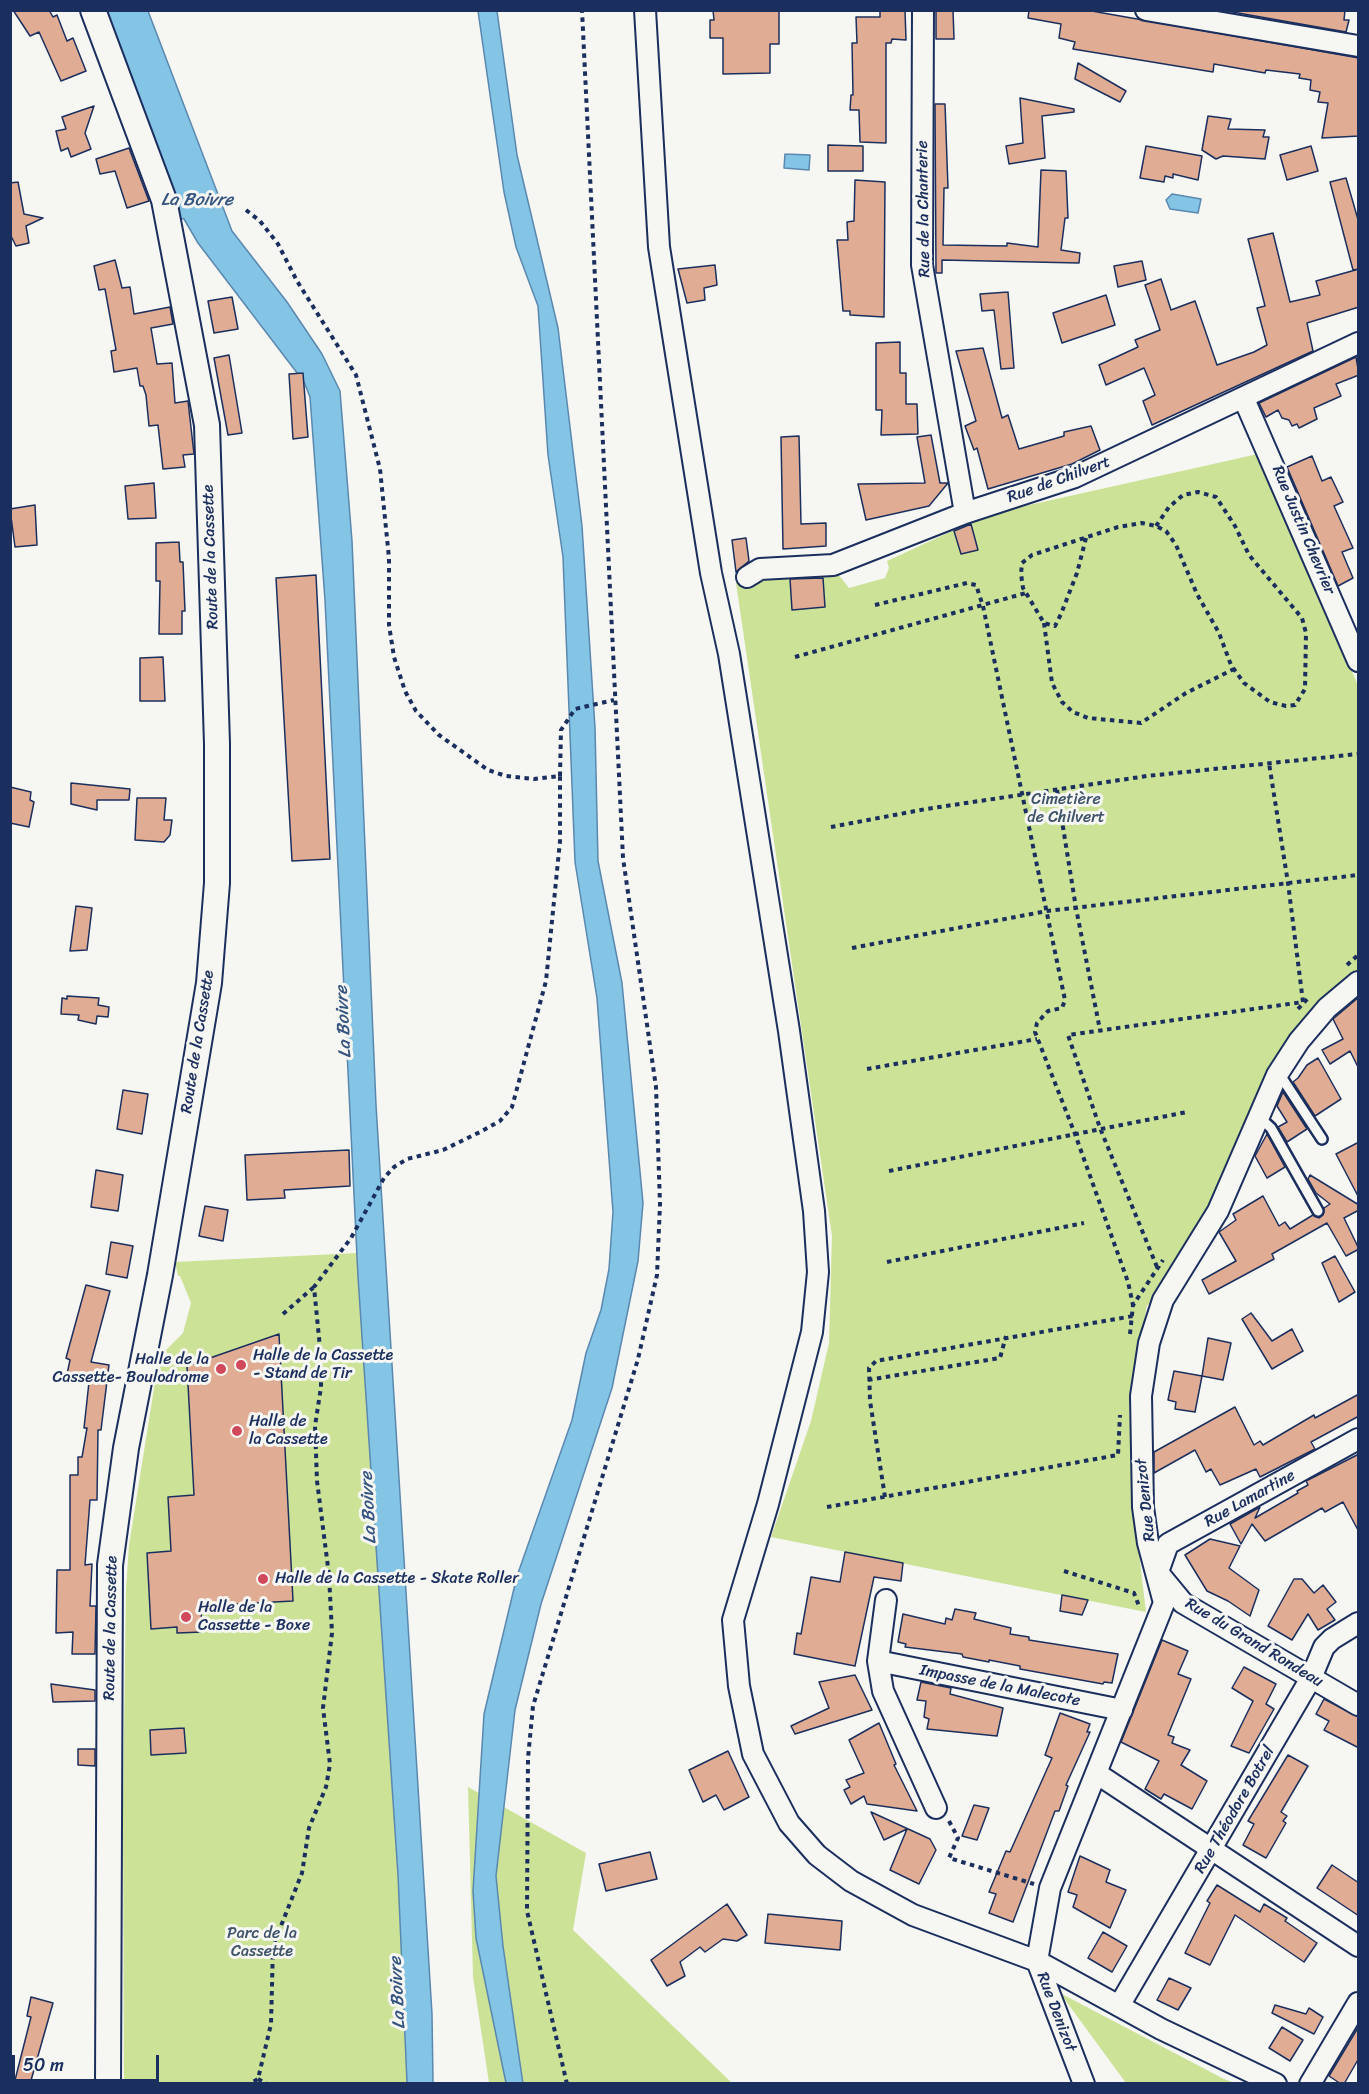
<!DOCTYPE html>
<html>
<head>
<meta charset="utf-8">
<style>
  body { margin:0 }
  #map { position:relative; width:1369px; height:2094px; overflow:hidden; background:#f6f6f2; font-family:Sriracha,sans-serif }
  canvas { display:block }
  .frame { position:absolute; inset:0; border:12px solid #1b2f5e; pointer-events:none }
  .scale { position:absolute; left:12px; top:2055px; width:147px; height:27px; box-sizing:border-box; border:3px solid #1b2f5e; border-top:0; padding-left:8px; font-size:18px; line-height:21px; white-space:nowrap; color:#1b2f5e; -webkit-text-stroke:4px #f6f6f2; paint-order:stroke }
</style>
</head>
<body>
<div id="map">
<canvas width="1369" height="2094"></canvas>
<div class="frame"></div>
<div class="scale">50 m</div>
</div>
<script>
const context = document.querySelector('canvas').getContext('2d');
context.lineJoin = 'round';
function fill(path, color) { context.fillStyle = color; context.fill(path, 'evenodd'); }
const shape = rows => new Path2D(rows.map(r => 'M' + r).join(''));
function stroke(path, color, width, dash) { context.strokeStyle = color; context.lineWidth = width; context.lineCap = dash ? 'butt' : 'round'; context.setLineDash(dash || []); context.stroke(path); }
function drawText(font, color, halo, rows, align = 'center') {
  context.font = font + ' Sriracha,sans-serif'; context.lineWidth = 6; context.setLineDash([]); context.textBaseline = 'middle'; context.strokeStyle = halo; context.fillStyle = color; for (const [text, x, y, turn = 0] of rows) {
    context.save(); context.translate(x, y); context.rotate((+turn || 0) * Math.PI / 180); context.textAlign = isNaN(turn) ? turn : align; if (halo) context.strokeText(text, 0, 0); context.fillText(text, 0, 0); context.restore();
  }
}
const green = shape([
  [1258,454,1265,459,1358,686,1358,971,1319,1010,1217,1197,1155,1304,1147,1305,1129,1407,1137,1537,1146,1612,771,1537,811,1421,829,1343,832,1236,736,583,838,574,849,588,885,578,889,568,887,561,989,514],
  [357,1253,398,1875,407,2083,124,2084,123,1807,126,1589,129,1545,159,1357,183,1333,191,1303,180,1276,178,1276,175,1262],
  [468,1787,586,1853,573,1930,732,2083,489,2083,473,1977],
  [1060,1993,1224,2079,1235,2083,1126,2083]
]);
const water = shape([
  [104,11,148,11,232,231,287,302,322,354,340,391,352,541,376,1105,432,2014,433,2083,407,2083,398,1875,358,1277,325,600,310,397,304,382,198,243,184,219,179,218,172,187,104,11],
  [478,11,497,11,517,155,558,328,582,526,595,728,598,861,622,983,643,1203,638,1261,612,1388,541,1604,515,1710,496,1876,503,1946,523,2084,506,2083,476,1938,473,1891,484,1714,517,1576,572,1420,586,1353,601,1310,609,1269,613,1212,597,998,575,862,563,557,548,455,538,306,516,247,504,192,478,11],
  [785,154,810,155,809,170,784,168,785,154],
  [1172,194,1201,199,1198,213,1170,209,1166,200,1172,194]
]);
const building = shape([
  [13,10,49,10,53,17,57,15,67,41,73,38,86,71,61,81,39,32,30,36,13,10],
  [713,10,779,10,779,44,770,44,770,73,723,74,723,38,710,38,710,20,714,20,713,10],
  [880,10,905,10,906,40,892,39,891,43,886,43,886,143,860,142,859,110,850,110,851,95,853,95,852,43,857,43,856,17,880,17,880,10],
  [936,10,953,10,954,39,936,39,936,10],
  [1029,10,1086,10,1359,58,1359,136,1322,138,1328,103,1318,102,1320,92,1310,90,1311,80,1299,78,1300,74,1266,70,1265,73,1214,64,1213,72,1073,49,1075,42,1059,38,1061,24,1028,18,1029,10],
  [1221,10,1345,10,1344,20,1349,20,1346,32,1221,10],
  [1078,63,1126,91,1120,102,1075,79,1078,63],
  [1020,98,1074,109,1074,112,1042,116,1045,158,1009,164,1006,146,1023,143,1020,98],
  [935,104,945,104,948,188,944,188,943,245,1007,246,1007,243,1038,247,1041,170,1066,171,1068,218,1065,218,1061,250,1080,253,1079,263,942,260,942,273,936,273,935,104],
  [94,106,85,133,91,149,71,157,68,148,61,151,56,131,66,129,62,117,94,106],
  [1208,116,1231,119,1228,129,1265,130,1263,137,1269,137,1265,159,1223,156,1216,159,1202,150,1208,116],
  [828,145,863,146,863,171,828,171,828,145],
  [1146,146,1202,156,1198,180,1173,174,1173,178,1165,176,1164,182,1140,178,1146,146],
  [1311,146,1318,171,1287,180,1280,155,1311,146],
  [129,148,149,201,127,208,115,171,100,174,96,159,129,148],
  [1346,178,1359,223,1359,269,1353,270,1330,182,1346,178],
  [855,180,885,182,884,317,850,315,850,311,843,311,837,240,848,240,847,222,854,221,855,180],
  [18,182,24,214,43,218,26,226,29,243,16,246,10,234,10,183,18,182],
  [1273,233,1290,302,1320,295,1316,281,1359,269,1359,307,1307,323,1313,351,1152,425,1143,401,1155,395,1144,368,1106,385,1099,365,1138,347,1135,340,1160,330,1145,285,1161,279,1171,310,1195,301,1217,365,1254,352,1267,345,1257,308,1265,306,1248,239,1273,233],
  [115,260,122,288,130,287,134,314,170,307,173,324,151,328,157,364,172,363,175,403,188,401,194,454,183,455,185,467,163,469,158,425,149,426,146,395,143,386,140,386,137,368,114,372,111,351,116,350,105,289,99,290,94,266,115,260],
  [1142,261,1146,280,1118,287,1114,266,1142,261],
  [715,265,717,285,704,288,705,300,687,303,678,269,715,265],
  [1008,292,1014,368,1001,369,994,310,982,311,980,294,1008,292],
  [1106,295,1115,325,1062,343,1053,313,1106,295],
  [232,297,238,329,214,333,208,301,232,297],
  [900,342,900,373,906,373,906,404,917,404,918,434,881,435,882,410,876,410,876,343,900,342],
  [983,348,1002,418,1008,415,1019,449,1064,436,1064,432,1091,426,1100,450,1072,464,988,489,977,448,974,450,965,426,976,421,956,351,983,348],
  [229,355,242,433,228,435,214,358,229,355],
  [1356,357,1359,375,1336,384,1341,396,1314,408,1317,419,1299,428,1297,424,1292,426,1289,420,1282,418,1278,410,1266,417,1259,403,1356,357],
  [303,373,308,437,293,439,289,374,303,373],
  [931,435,940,483,948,483,929,506,866,520,858,484,925,483,917,437,931,435],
  [799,436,801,524,826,523,826,546,783,549,781,437,799,436],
  [1312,456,1322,481,1331,477,1343,502,1334,506,1353,548,1342,552,1353,578,1338,586,1287,467,1312,456],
  [154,483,156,518,128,519,125,486,154,483],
  [35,505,37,545,15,547,10,509,35,505],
  [971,524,978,550,961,554,954,531,971,524],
  [746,538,749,561,736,572,732,540,746,538],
  [179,542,180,562,183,562,185,611,182,611,182,634,159,634,160,581,156,581,156,543,179,542],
  [316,575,330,859,292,861,276,578,316,575],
  [823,578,825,607,792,610,790,579,823,578],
  [163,657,165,701,140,701,140,658,163,657],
  [71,783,130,789,129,800,97,800,97,810,71,804,71,783],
  [10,787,31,792,30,800,34,802,29,827,10,823,10,787],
  [137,798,166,798,164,820,172,820,170,835,164,842,135,840,137,798],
  [76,906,92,908,87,950,70,951,76,906],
  [67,996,99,998,98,1005,109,1007,108,1017,97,1016,96,1024,78,1020,79,1015,61,1014,62,998,67,999,67,996],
  [1359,997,1359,1069,1350,1051,1330,1064,1322,1050,1343,1039,1333,1019,1359,997],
  [1318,1058,1341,1099,1315,1116,1293,1082,1298,1078,1307,1065,1318,1058],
  [123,1090,148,1094,142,1134,117,1129,123,1090],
  [1283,1092,1307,1129,1287,1142,1278,1127,1287,1122,1277,1106,1283,1092],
  [1267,1134,1285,1167,1267,1178,1255,1156,1267,1134],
  [1359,1142,1359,1198,1336,1154,1359,1142],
  [349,1150,350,1186,284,1190,285,1198,247,1200,245,1155,349,1150],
  [96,1170,123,1175,118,1211,91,1207,96,1170],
  [1310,1175,1359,1205,1359,1210,1344,1218,1359,1249,1346,1256,1327,1223,1272,1254,1274,1259,1209,1294,1202,1280,1236,1261,1219,1232,1236,1220,1233,1214,1263,1196,1279,1226,1285,1222,1290,1229,1313,1215,1319,1218,1323,1215,1324,1208,1330,1204,1316,1193,1308,1179,1310,1175],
  [205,1206,228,1210,223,1241,199,1236,205,1206],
  [111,1242,133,1246,127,1278,106,1274,111,1242],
  [1335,1256,1355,1292,1339,1302,1322,1263,1335,1256],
  [86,1285,110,1291,91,1362,109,1365,101,1430,98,1430,97,1500,90,1500,85,1565,92,1564,90,1606,96,1606,95,1654,72,1654,73,1632,56,1633,57,1570,70,1570,70,1475,78,1475,78,1457,82,1457,87,1428,84,1428,89,1382,66,1379,70,1360,66,1358,86,1285],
  [1251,1313,1272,1341,1292,1329,1303,1351,1272,1369,1242,1319,1251,1313],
  [279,1334,293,1601,201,1606,202,1632,177,1633,177,1627,151,1629,147,1553,171,1551,168,1497,194,1495,187,1366,279,1334],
  [1208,1338,1231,1343,1223,1380,1202,1376,1208,1338],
  [1174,1371,1202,1376,1195,1412,1175,1409,1176,1402,1168,1400,1174,1371],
  [1359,1394,1359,1416,1311,1442,1315,1449,1260,1477,1256,1469,1220,1485,1211,1469,1206,1472,1195,1450,1154,1473,1154,1452,1235,1407,1254,1445,1260,1441,1263,1445,1314,1415,1315,1418,1359,1394],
  [1359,1454,1359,1532,1343,1502,1325,1512,1322,1508,1265,1541,1252,1524,1241,1544,1230,1524,1260,1507,1255,1518,1298,1493,1297,1491,1308,1485,1306,1481,1359,1454],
  [1210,1539,1240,1546,1229,1568,1259,1590,1250,1616,1228,1601,1207,1591,1185,1555,1210,1539],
  [845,1552,903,1563,901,1581,874,1577,855,1666,794,1654,797,1633,801,1634,811,1577,840,1582,845,1552],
  [1294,1579,1302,1579,1314,1593,1323,1585,1336,1602,1327,1609,1335,1620,1318,1630,1308,1614,1292,1640,1268,1626,1294,1579],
  [1062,1595,1088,1600,1082,1615,1060,1611,1062,1595],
  [955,1609,976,1613,974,1619,1011,1628,1010,1634,1029,1637,1029,1640,1118,1654,1112,1683,1104,1682,1103,1684,1020,1669,1020,1666,989,1660,989,1662,963,1657,962,1654,905,1647,906,1644,898,1642,903,1614,945,1624,946,1618,952,1620,955,1609],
  [1162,1640,1188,1651,1178,1674,1191,1679,1168,1735,1174,1737,1172,1743,1190,1750,1181,1765,1207,1781,1192,1809,1164,1794,1161,1799,1145,1789,1159,1761,1121,1742,1162,1640],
  [1244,1667,1276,1684,1266,1704,1274,1709,1249,1753,1231,1746,1253,1701,1232,1688,1244,1667],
  [855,1675,872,1710,795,1734,791,1726,829,1708,819,1682,855,1675],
  [921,1682,951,1688,950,1694,1003,1708,997,1736,927,1729,929,1719,924,1717,926,1701,917,1700,921,1682],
  [51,1684,95,1690,95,1701,53,1702,51,1684],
  [1324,1699,1359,1717,1359,1748,1324,1730,1329,1721,1316,1714,1324,1699],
  [1060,1713,1090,1724,1087,1732,1090,1732,1066,1785,1068,1786,1059,1811,1055,1811,1013,1922,989,1913,996,1894,989,1892,1006,1851,1010,1852,1052,1758,1045,1755,1060,1713],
  [879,1723,896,1764,894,1765,917,1811,867,1804,864,1796,851,1804,844,1790,850,1787,846,1780,864,1773,849,1740,879,1723],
  [184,1728,186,1753,151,1755,150,1730,184,1728],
  [78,1749,95,1749,95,1766,78,1765,78,1749],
  [728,1751,749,1797,724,1810,716,1795,703,1802,689,1770,728,1751],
  [1288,1755,1308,1766,1281,1812,1287,1816,1283,1821,1286,1823,1266,1858,1243,1845,1254,1824,1248,1821,1288,1755],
  [974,1805,989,1808,977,1840,962,1836,974,1805],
  [871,1812,930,1839,936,1850,919,1884,890,1870,907,1829,884,1840,871,1812],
  [650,1852,657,1879,606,1891,599,1864,650,1852],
  [1080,1856,1110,1870,1106,1882,1126,1890,1110,1928,1073,1907,1077,1895,1068,1892,1080,1856],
  [1332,1865,1359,1883,1359,1916,1317,1888,1332,1865],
  [1217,1885,1260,1912,1264,1904,1287,1918,1285,1921,1317,1943,1304,1962,1235,1915,1210,1965,1185,1953,1210,1903,1207,1901,1217,1885],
  [727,1904,747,1935,737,1941,723,1939,705,1952,700,1947,680,1962,685,1976,667,1986,651,1960,727,1904],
  [768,1914,842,1921,840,1950,765,1943,768,1914],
  [1103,1932,1127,1946,1112,1972,1088,1958,1103,1932],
  [1169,1978,1191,1988,1178,2010,1157,2000,1169,1978],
  [31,1997,53,2003,30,2084,14,2084,31,2017,27,2016,31,1997],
  [1275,2005,1306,2014,1309,2008,1323,2017,1314,2034,1272,2013,1275,2005],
  [1359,2026,1359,2058,1344,2084,1341,2084,1329,2076,1359,2026],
  [1282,2027,1303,2040,1290,2061,1269,2048,1282,2027]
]);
const path = shape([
  [246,210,260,221,278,244,297,281,356,375,380,469,389,558,389,625,394,657,405,691,416,711,439,735,488,770,506,776,534,779,560,776,560,841,546,981,512,1107,500,1121,480,1132,443,1150,407,1159,394,1167,384,1178,351,1238,314,1287,321,1358,321,1387,315,1426,317,1481,329,1575,332,1633,323,1708,330,1764,326,1787,309,1828,302,1873,273,1946,271,2024,258,2079,249,2084],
  [1086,538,1077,573,1061,614,1055,626,1044,623,1023,588,1021,574,1022,563,1032,555,1118,527,1142,523,1156,526,1166,531,1176,545,1197,594,1219,633,1231,665,1244,683,1270,702,1286,706,1295,705,1305,689,1306,633,1302,618,1249,555,1235,526,1216,497,1198,492,1183,495,1169,507,1156,526],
  [875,605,967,583,976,585,983,606,1065,1000,1062,1008,1048,1011,1037,1023,1035,1032,1075,1134,1128,1282,1133,1305],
  [1044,623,1052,683,1062,702,1073,712,1088,718,1141,723,1186,693,1234,669],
  [795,657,1026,593],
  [560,776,561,730,575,709,614,700],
  [1057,790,1076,908,1100,1030],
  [831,827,926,809,1147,776,1358,754],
  [852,948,1047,911,1358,875],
  [1347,965,1358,955],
  [1298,1009,1309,997],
  [867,1069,1037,1039],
  [889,1171,1187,1112],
  [887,1262,1084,1223],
  [1157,1267,1100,1128,1068,1035,1303,1002,1288,883,1269,763],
  [283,1314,314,1287],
  [1130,1334,1133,1305,1163,1260],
  [868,1380,1000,1358,1006,1336],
  [885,1497,870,1401,869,1368,876,1361,1133,1316],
  [827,1507,1118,1455,1120,1415],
  [1064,1571,1134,1593,1139,1606],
  [949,1821,958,1838,949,1858,1034,1884],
  [258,2079,267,2084],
  [567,2084,527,1911,528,1758,533,1706,638,1359,657,1275,660,1204,656,1087,623,858,582,10]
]);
const service = shape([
  [1277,1075,1284,1081,1322,1139],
  [1258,1116,1271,1128,1318,1211]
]);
const minor = shape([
  [645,10,659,247,711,573,729,654,789,1031,814,1211,818,1272,812,1332,768,1504,733,1620,739,1686,753,1754,789,1823,817,1855,851,1881,913,1915,1037,1961,1161,2029,1276,2084],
  [923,10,922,265,965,513],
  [1146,10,1358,46],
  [1244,399,1358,661],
  [747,577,760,569,833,565,965,513,1075,477,1358,343],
  [1158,1572,1168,1544,1358,1439],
  [1159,1574,1183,1603,1358,1705],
  [886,1600,878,1661,1122,1710],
  [878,1661,883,1691,936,1808],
  [1096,1773,1358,1946],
  [1119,2006,1311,1678,1324,1647,1332,1639,1358,1623],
  [1084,2084,1037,1961,1050,1888,1164,1603,1148,1543,1143,1507,1141,1396,1149,1343,1163,1300,1218,1211,1277,1075,1299,1041,1327,1008,1358,982],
  [1310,2084,1358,2003]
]);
const tertiary = shape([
  [93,10,164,200,207,425,217,744,217,883,209,983,160,1275,126,1448,110,1565,108,2084]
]);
const markers = [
  [241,1365,6,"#d1495b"],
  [221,1369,6,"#d1495b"],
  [237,1431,6,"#d1495b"],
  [263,1579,6,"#d1495b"],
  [186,1617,6,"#d1495b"]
];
const streetNames = [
  ["Rue de la Chanterie",924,209,-91],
  ["Rue de Chilvert",1059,480,-20],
  ["Rue Justin Chevrier",1303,530,67],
  ["Route de la Cassette",211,557,-92],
  ["Route de la Cassette",198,1042,-81],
  ["Rue Lamartine",1250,1499,-29],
  ["Rue Denizot",1146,1500,-96],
  ["Route de la Cassette",111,1628,-89],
  ["Rue du Grand Rondeau",1254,1643,31],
  ["Impasse de la Malecote",1000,1686,11],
  ["Rue Théodore Botrel",1235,1810,-60],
  ["Rue Denizot",1056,2012,69]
];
const parkNames = [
  ["Cimetière",1066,800],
  ["de Chilvert",1066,818],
  ["Parc de la",262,1934],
  ["Cassette",262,1952]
];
const poiNames = [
  ["Halle de la Cassette",253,1356],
  ["- Stand de Tir",253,1374],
  ["Halle de la",209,1360,"right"],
  ["Cassette- Boulodrome",209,1378,"right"],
  ["Halle de",249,1422],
  ["la Cassette",249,1440],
  ["Halle de la Cassette - Skate Roller",275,1579],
  ["Halle de la",198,1608],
  ["Cassette - Boxe",198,1626]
];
const waterNames = [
  ["La Boivre",197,200],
  ["La Boivre",344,1022,-93],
  ["La Boivre",369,1508,-93],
  ["La Boivre",398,1993,-93]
];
fill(green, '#cce297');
fill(water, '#84c4e5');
stroke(water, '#5a88af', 1.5);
fill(building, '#e0ad94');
stroke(building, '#1b2f5e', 1.5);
stroke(service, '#1b2f5e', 14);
stroke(minor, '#1b2f5e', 24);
stroke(tertiary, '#1b2f5e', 28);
stroke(path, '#1b2f5e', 4, [4.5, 4.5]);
stroke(service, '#f6f6f2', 9);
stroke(minor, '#f6f6f2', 20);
stroke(tertiary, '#f6f6f2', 24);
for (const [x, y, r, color] of markers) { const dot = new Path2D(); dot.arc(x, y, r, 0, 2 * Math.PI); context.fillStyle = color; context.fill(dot); stroke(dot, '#f6f6f2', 2); }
drawText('16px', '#1b2f5e', '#f6f6f2', streetNames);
drawText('16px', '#3e5369', '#f6f6f2', parkNames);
drawText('16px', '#1b2f5e', '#f6f6f2', poiNames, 'left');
drawText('italic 18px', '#355480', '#f6f6f2', waterNames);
</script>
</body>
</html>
